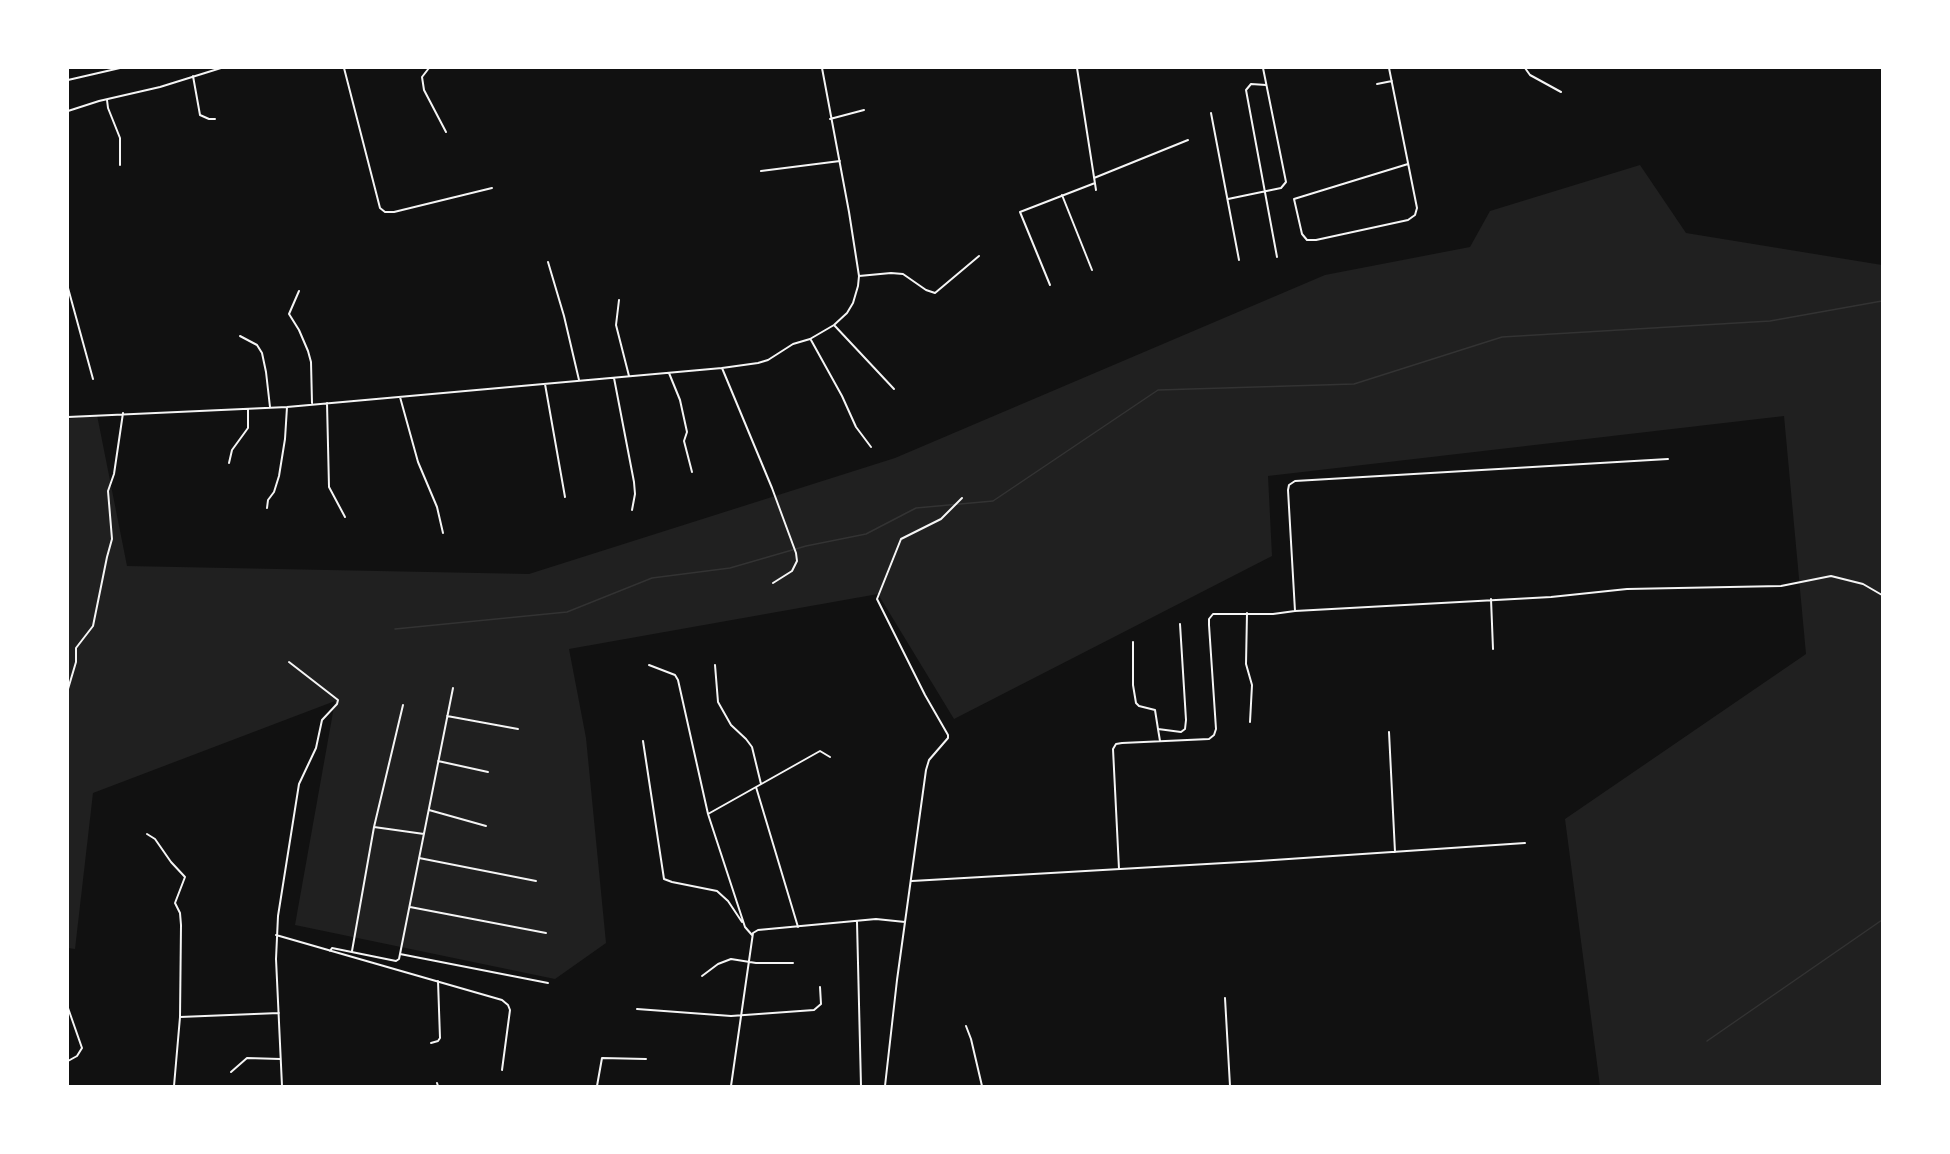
<!DOCTYPE html>
<html>
<head>
<meta charset="utf-8">
<style>
  body { margin:0 }
  #map { position:relative; width:1950px; height:1154px; overflow:hidden; background:#111; font-family:Rubik,sans-serif }
  canvas { display:block }
  .frame { position:absolute; inset:0; border:69px solid #fff; pointer-events:none }
</style>
</head>
<body>
<div id="map">
<canvas width="1950" height="1154"></canvas>
<div class="frame"></div>
</div>
<script>
const context = document.querySelector('canvas').getContext('2d');
context.lineJoin = 'round';
function fill(path, color) { context.fillStyle = color; context.fill(path, 'evenodd'); }
const shape = rows => new Path2D(rows.map(r => 'M' + r).join(''));
function stroke(path, color, width, dash) { context.strokeStyle = color; context.lineWidth = width; context.lineCap = dash ? 'butt' : 'round'; context.setLineDash(dash || []); context.stroke(path); }
const green = shape([
  [1640,165,1686,233,1882,265,1882,1086,1600,1086,1565,819,1806,654,1784,416,1268,476,1272,556,954,719,878,594,569,649,586,738,606,943,555,979,295,925,335,701,93,793,75,949,68,948,68,419,97,415,127,566,529,574,895,458,1325,275,1470,247,1490,211]
]);
const stream = shape([
  [395,629,567,612,652,578,730,568,806,546,866,534,916,508,993,501,1158,390,1354,384,1502,337,1770,321,1882,301],
  [1707,1041,1882,920]
]);
const minor = shape([
  [344,68,380,208,385,212,394,212,492,188],
  [429,68,422,77,424,90,446,132],
  [1077,68,1096,190],
  [1389,68,1417,208,1415,215,1408,220,1316,240,1307,240,1302,234,1294,199,1408,164],
  [1525,68,1530,75,1561,92],
  [193,76,200,115,209,119,215,119],
  [68,80,120,68],
  [1377,84,1392,81],
  [1266,85,1251,84,1246,90,1277,257],
  [107,100,108,108,120,138,120,165],
  [68,111,99,101,160,87,221,68],
  [1211,113,1239,260],
  [830,119,864,110],
  [761,171,840,161],
  [1094,178,1188,140],
  [1062,195,1092,270],
  [1228,199,1281,188,1286,182,1263,68],
  [548,262,564,316,579,380],
  [859,276,891,273,903,274,926,290,935,293,979,256],
  [1050,285,1020,212,1095,183],
  [68,288,93,379],
  [299,291,289,314,299,330,308,351,311,362,312,403],
  [619,300,616,325,629,376],
  [834,325,894,389],
  [240,336,257,345,262,353,266,372,270,407],
  [811,340,842,396,856,427,871,447],
  [722,368,772,488,796,553,797,561,792,571,773,583],
  [669,373,680,400,687,432,684,441,692,472],
  [614,378,634,482,635,494,632,510],
  [545,384,565,497],
  [400,397,418,462,437,507,443,533],
  [327,403,329,487,345,517],
  [68,417,287,407,722,368,758,363,768,360,793,344,810,339,834,325,847,313,853,303,858,286,859,276,849,212,822,68],
  [229,463,232,450,248,428,248,409],
  [267,508,268,500,274,492,279,476,285,439,287,407],
  [1491,599,1493,649],
  [1295,611,1288,490,1289,485,1295,481,1668,459],
  [1247,613,1246,664,1252,685,1250,722],
  [1133,642,1133,685,1136,703,1139,706,1155,710,1158,729,1181,732,1185,729,1186,720,1180,624],
  [649,665,675,675,678,680,708,814,745,927,752,935],
  [715,665,718,702,731,725,746,739,752,747,761,784],
  [68,689,76,662,76,648,93,626,107,557,112,539,108,491,114,474,123,413],
  [447,716,518,729],
  [1158,729,1160,741],
  [1389,732,1395,852],
  [643,741,664,879,672,882,717,891,728,901,742,922],
  [438,761,488,772],
  [756,787,820,751,830,757],
  [429,810,486,826],
  [708,814,756,787,798,927],
  [374,827,424,834],
  [147,834,155,839,171,862,185,877,175,903,180,913,181,925,180,1017,174,1086],
  [419,858,536,881],
  [1119,869,1113,749,1116,744,1122,743,1209,739,1214,735,1216,729,1209,625,1209,619,1213,614,1273,614,1295,611,1551,597,1627,589,1781,586,1831,576,1863,584,1882,595],
  [912,881,1259,861,1525,843],
  [410,907,546,933],
  [857,922,861,1086],
  [276,935,502,1000,508,1005,510,1010,502,1070],
  [330,951,332,948,396,961,399,959,453,688],
  [352,951,374,827,403,705],
  [400,954,548,983],
  [702,976,718,964,731,959,756,963,793,963],
  [1225,998,1230,1086],
  [68,1008,82,1048,77,1056,68,1061],
  [637,1009,731,1016,814,1010,821,1004,820,987],
  [180,1017,279,1013],
  [966,1026,971,1039,982,1086],
  [431,1043,438,1041,440,1038,438,981],
  [231,1072,247,1058,280,1059],
  [437,1083,438,1086],
  [282,1086,276,959,278,916,299,784,316,748,322,720,337,704,338,700,289,662],
  [597,1086,602,1058,646,1059],
  [731,1086,753,933,758,930,876,919,905,922],
  [885,1086,897,980,926,770,929,760,948,738,948,735,925,695,877,599,901,539,941,519,962,498]
]);
fill(green, '#202020');
stroke(stream, '#333', 1.5);
stroke(minor, '#f5f5f5', 2);
</script>
</body>
</html>
